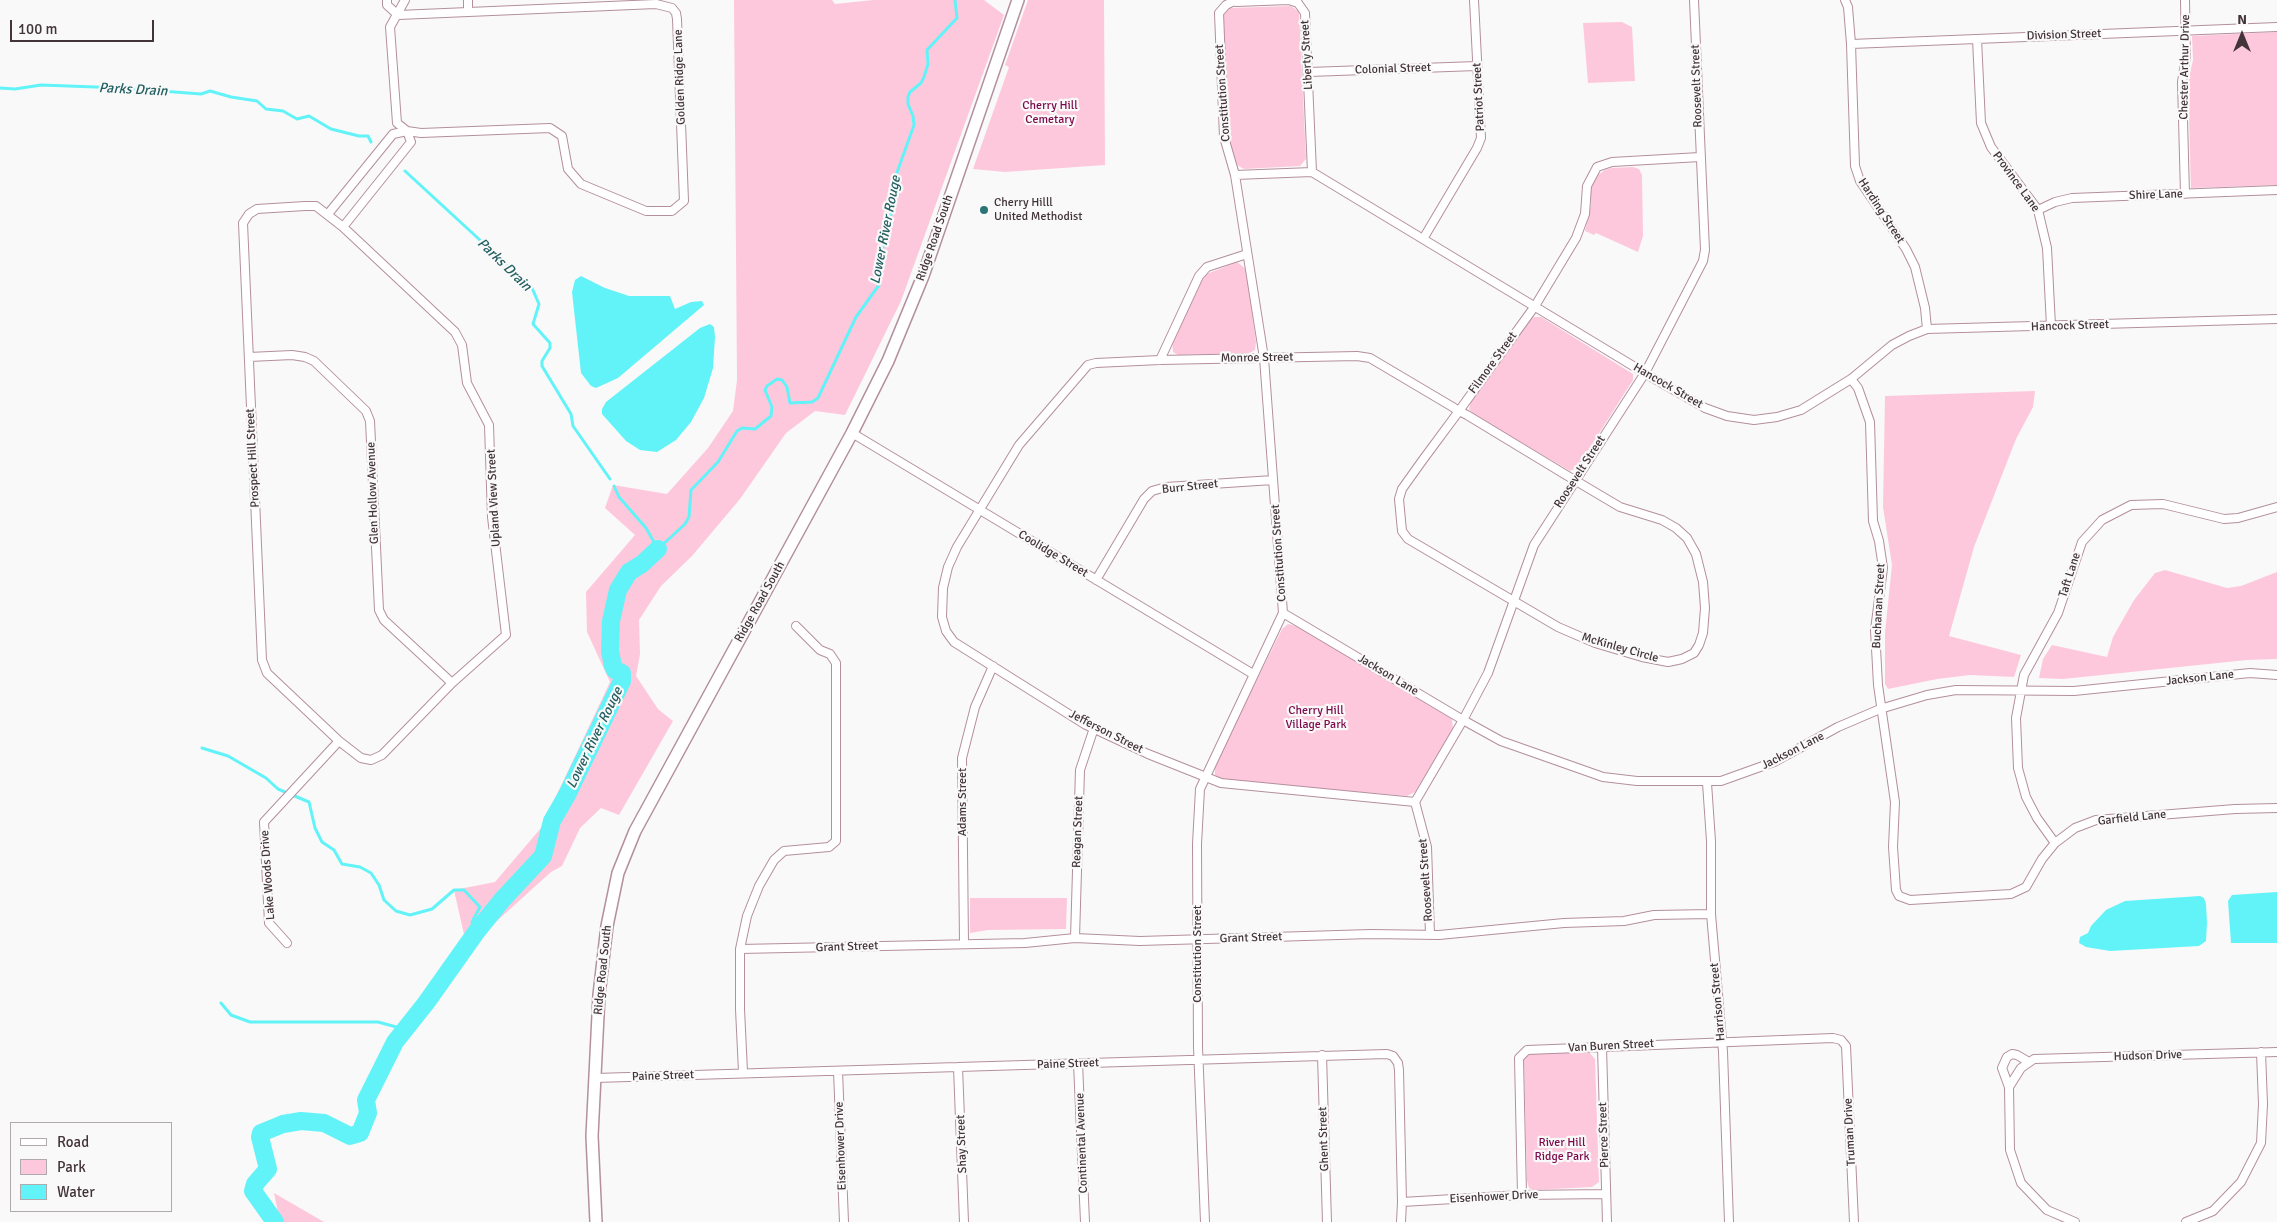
<!DOCTYPE html>
<html>
<head>
<meta charset="utf-8">
<style>
  body { margin:0 }
  #map { position:relative; width:2277px; height:1222px; overflow:hidden; background:#f9f9f9; font-family:Signika,sans-serif }
  canvas { display:block }
  .legend { position:absolute; left:10px; top:1122px; width:162px; height:90px; box-sizing:border-box; background:#f9f9f9; border:1px solid #b0aaac; margin:0; padding:6px 9px; list-style:none; font-size:15px; color:#433439 }
  .legend li { display:flex; align-items:center; gap:10px; height:25px }
  .legend b { width:25px; border:1px solid #b0aaac }
  .north { position:absolute; left:2217px; top:10px; width:50px; height:50px; -webkit-text-stroke:4px #f9f9f9; paint-order:stroke; rotate:0deg; font-size:14px; font-weight:700; line-height:20px; text-align:center; color:#433439 }
  .north::after { content:''; display:block; margin:auto; width:18px; height:22px; background:#433439; clip-path:polygon(50% 0,100% 100%,50% 72%,0 100%) }
  .scale { position:absolute; left:10px; top:20px; width:144px; height:22px; box-sizing:border-box; border:2px solid #433439; border-top:0; padding-left:6px; font-size:15px; line-height:18px; white-space:nowrap; color:#433439; -webkit-text-stroke:4px #f9f9f9; paint-order:stroke }
</style>
</head>
<body>
<div id="map">
<canvas width="2277" height="1222"></canvas>
<ul class="legend">
<li><b style="height:6px;background:#fff"></b>Road</li>
<li><b style="height:14px;background:#fec8dc"></b>Park</li>
<li><b style="height:14px;background:#62f3f8"></b>Water</li>
</ul>
<div class="north">N</div>
<div class="scale">100 m</div>
</div>
<script>
const context = document.querySelector('canvas').getContext('2d');
context.lineJoin = 'round';
function fill(path, color) { context.fillStyle = color; context.fill(path, 'evenodd'); }
const shape = rows => new Path2D(rows.map(r => 'M' + r).join(''));
function stroke(path, color, width, dash) { context.strokeStyle = color; context.lineWidth = width; context.lineCap = dash ? 'butt' : 'round'; context.setLineDash(dash || []); context.stroke(path); }
function drawText(font, color, halo, rows, align = 'center') {
  context.font = font + ' Signika,sans-serif'; context.lineWidth = 4.5; context.setLineDash([]); context.textBaseline = 'middle'; context.strokeStyle = halo; context.fillStyle = color; for (const [text, x, y, turn = 0] of rows) {
    context.save(); context.translate(x, y); context.rotate((+turn || 0) * Math.PI / 180); context.textAlign = isNaN(turn) ? turn : align; if (halo) context.strokeText(text, 0, 0); context.fillText(text, 0, 0); context.restore();
  }
}
const green = shape([
  [734,0,832,0,835,4,873,0,984,0,1004,15,901,301,845,415,815,411,786,433,740,499,692,556,661,586,639,620,640,654,636,676,658,709,673,721,619,815,601,808,580,828,562,866,551,872,467,948,454,890,495,882,541,828,610,682,587,632,586,592,635,535,605,508,613,485,667,494,708,448,733,411,737,380],
  [1028,0,1104,0,1105,165,1005,172,973,169,1009,67,1005,65],
  [1291,6,1299,12,1306,159,1300,166,1244,169,1237,165,1228,137,1223,15,1229,8],
  [1622,22,1632,27,1635,81,1588,83,1583,23],
  [2277,32,2277,185,2191,188,2188,82,2193,60,2192,36],
  [1633,167,1639,169,1642,175,1643,236,1638,252,1596,233,1594,235,1585,231,1591,205,1591,187,1595,177,1605,170,1611,168],
  [1237,262,1246,269,1256,342,1255,350,1250,353,1178,355,1173,352,1172,342,1204,275],
  [1534,317,1541,317,1633,374,1633,380,1577,468,1570,471,1473,414,1469,409,1471,401,1530,319],
  [2035,391,2033,407,2016,439,1974,547,1949,636,2021,655,2014,677,1970,675,1937,679,1888,689,1885,684,1885,632,1892,565,1883,507,1885,396],
  [2165,570,2227,588,2241,586,2277,572,2277,659,2247,660,2063,679,2039,678,2043,659,2052,645,2107,657,2113,637,2134,600,2155,573],
  [1288,624,1297,626,1452,719,1453,729,1415,792,1407,796,1222,780,1215,775,1215,765,1282,629],
  [970,898,1067,898,1066,929,988,930,970,933],
  [1588,1051,1595,1059,1599,1182,1592,1187,1533,1190,1529,1188,1527,1181,1524,1059,1532,1053],
  [274,1193,324,1222,280,1222]
]);
const water = shape([
  [581,276,605,288,629,296,670,296,675,309,691,302,702,301,704,305,618,378,596,388,591,386,581,373,572,292,575,280],
  [710,324,714,327,715,337,713,368,704,398,691,422,676,440,657,452,640,450,626,441,602,414,602,409,606,402,700,328],
  [2277,892,2277,943,2231,943,2228,901,2232,895],
  [2200,896,2204,898,2206,904,2207,923,2206,941,2199,946,2110,951,2086,947,2079,943,2080,937,2088,933,2091,926,2106,910,2125,901]
]);
const stream = shape([
  [0,88,15,89,41,85,122,88,201,94,210,91,231,97,257,101,266,109,283,111,297,119,309,116,331,129,359,136,368,136,371,142],
  [405,171,532,288,539,304,533,324,550,343,550,348,542,361,542,366,571,414,573,426,610,479],
  [614,486,619,497,646,528,658,549,685,524,689,517,691,490,718,462,737,431,742,428,755,429,771,416,772,407,765,390,767,386,777,379,782,380,787,387,790,403,812,402,818,398,856,317,879,285,884,237,893,208,892,202,894,181,914,125,913,116,908,104,908,97,910,92,921,83,924,77,928,64,927,50,957,18,955,0],
  [202,748,228,756,266,778,278,789,309,802,315,828,322,842,334,850,342,864,360,867,371,873,379,885,384,900,396,911,410,915,432,909,454,890,464,890,480,907,472,922,474,929,477,931],
  [221,1003,231,1015,250,1022,378,1022,404,1029]
]);
const river = shape([
  [275,1222,253,1191,255,1184,268,1169,260,1137,261,1133,283,1124,301,1121,324,1123,350,1136,360,1133,368,1113,366,1100,395,1042,426,1003,477,931,502,900,543,856,552,821,567,795,622,681,622,673,615,670,613,666,610,651,611,621,618,590,629,572,642,564,658,549]
]);
const street = shape([
  [387,0,387,5,398,15],
  [468,0,468,12],
  [1845,0,1848,7,1851,44,1855,166,1860,181,1906,249,1915,267,1925,308,1927,329],
  [1236,2,1289,0,1298,3,1305,13,1312,172],
  [1977,39,1981,123,1991,147,2038,210,2047,248,2051,326],
  [1851,44,2277,27],
  [1309,72,1477,66],
  [1235,175,1312,172,1653,378,1705,408,1727,416,1754,420,1777,417,1801,410,1851,379,1892,345,1909,336,1927,329,2277,319],
  [2185,194,2182,82,2186,57,2185,0],
  [305,206,316,206,343,227,455,332,462,345,467,383,489,425,492,517,506,635,452,683,382,755,371,760,361,758,339,741,267,673,262,660,243,223,249,214,257,209,305,206],
  [2038,210,2055,202,2072,198,2277,190],
  [328,214,393,134,407,131,421,133,550,128,562,136,568,169,581,184,646,211,672,211,684,201,677,19,676,13,672,8,656,4,398,15],
  [343,227,411,142,407,131,397,123,390,27,405,0],
  [1423,239,1477,148,1481,138,1474,0],
  [249,357,292,355,305,357,314,361,366,411,370,421,379,610,384,620,452,683],
  [1160,360,1199,276,1207,267,1247,254],
  [1851,379,1858,388,1870,422,1873,521,1879,541,1883,568,1875,630,1878,685,1895,802,1893,847,1896,890,1899,896,1910,900,2011,894,2026,887,2042,859,2055,843,2075,828,2096,820,2235,809,2277,808],
  [852,433,1253,674],
  [1096,580,1144,499,1152,491,1166,487,1273,480],
  [1283,613,1463,720,1501,741,1603,777,1637,781,1721,781,1774,762,1838,727,1880,709,1927,695,1956,690,2074,691,2250,673,2277,675],
  [796,626,820,650,830,654,836,663,836,841,829,847,784,851,774,860,759,886,747,916,740,949,1025,943,1075,938,1140,941,1371,934,1439,935,1564,923,1624,921,1654,915,1711,914],
  [1707,783,1711,841,1711,914,1723,1052,1729,1222],
  [1415,802,1221,783,1148,754,1086,725,954,642,946,631,942,617,943,588,948,567,957,547,1019,445,1088,365,1096,363,1160,360,1357,356,1370,358,1451,406,1459,411,1467,415,1566,475,1620,507,1662,520,1676,528,1687,538,1696,554,1703,582,1705,608,1703,633,1699,645,1694,653,1682,659,1668,662,1642,657,1595,643,1558,627,1408,539,1402,531,1399,499,1402,489,1422,461,1459,411,1535,306,1576,238,1585,214,1587,186,1597,167,1612,162,1700,157],
  [2055,843,2037,818,2026,797,2018,768,2016,718,2024,675,2058,613,2082,542,2102,520,2131,505,2163,504,2224,519,2238,518,2277,507],
  [1430,935,1427,847,1415,802,1463,720,1488,673,1534,545,1645,373,1703,261,1705,250,1694,0],
  [1075,938,1080,770,1094,728],
  [287,943,269,923,264,822,339,741],
  [964,943,962,758,975,707,993,666],
  [740,949,740,1009,743,1072],
  [1602,1047,1607,1222],
  [1322,1055,1327,1222],
  [1078,1063,1085,1222],
  [958,1067,964,1222],
  [838,1071,844,1222],
  [595,1078,1387,1054,1393,1056,1398,1063,1399,1070,1402,1202],
  [2009,1087,2002,1068,2007,1057,2012,1054,2017,1055,2029,1062],
  [1522,1195,1519,1058,1527,1050,1833,1038,1841,1040,1846,1046,1854,1222],
  [1205,1222,1198,1047,1197,844,1200,789,1283,613,1264,358,1235,175,1224,137,1219,13,1226,5,1236,0],
  [1401,1222,1402,1202,1522,1195,1606,1194],
  [2075,1222,2047,1210,2021,1183,2010,1150,2009,1087,2021,1068,2034,1059,2277,1052],
  [2186,1222,2213,1211,2241,1182,2261,1143,2263,1104,2261,1052]
]);
const secondary = shape([
  [596,1222,592,1136,599,995,607,926,618,873,635,831,852,433,888,361,923,276,1018,0]
]);
const markers = [
  [984,210,5,"#2a7577"]
];
const streetNames = [
  ["Division Street",2064,35,-2],
  ["Liberty Street",1307,55,-93],
  ["Chester Arthur Drive",2185,67,-89],
  ["Colonial Street",1393,69,-2],
  ["Golden Ridge Lane",680,77,-92],
  ["Roosevelt Street",1697,86,-92],
  ["Constitution Street",1223,93,-94],
  ["Patriot Street",1479,97,-93],
  ["Province Lane",2016,182,54],
  ["Shire Lane",2156,195,-2],
  ["Harding Street",1881,211,57],
  ["Ridge Road South",935,238,-71],
  ["Hancock Street",2070,326,-2],
  ["Monroe Street",1257,358,-1],
  ["Filmore Street",1493,363,-54],
  ["Hancock Street",1668,386,30],
  ["Prospect Hill Street",253,458,-93],
  ["Roosevelt Street",1580,472,-57],
  ["Burr Street",1190,487,-6],
  ["Glen Hollow Avenue",373,493,-92],
  ["Upland View Street",494,498,-93],
  ["Constitution Street",1279,553,-94],
  ["Coolidge Street",1053,554,31],
  ["Taft Lane",2070,575,-72],
  ["Ridge Road South",760,602,-61],
  ["Buchanan Street",1879,606,-87],
  ["McKinley Circle",1620,648,16],
  ["Jackson Lane",1388,675,31],
  ["Jackson Lane",2200,678,-6],
  ["Jefferson Street",1106,732,27],
  ["Jackson Lane",1793,751,-27],
  ["Adams Street",963,802,-90],
  ["Garfield Lane",2132,818,-6],
  ["Reagan Street",1078,832,-88],
  ["Lake Woods Drive",268,875,-94],
  ["Roosevelt Street",1426,880,-94],
  ["Grant Street",1251,938,-2],
  ["Grant Street",847,947,-2],
  ["Constitution Street",1198,954,-90],
  ["Ridge Road South",603,970,-84],
  ["Harrison Street",1718,1002,-95],
  ["Van Buren Street",1611,1046,-3],
  ["Hudson Drive",2148,1056,-2],
  ["Paine Street",1068,1064,-2],
  ["Paine Street",663,1076,-2],
  ["Truman Drive",1850,1132,-93],
  ["Pierce Street",1604,1135,-92],
  ["Ghent Street",1324,1139,-92],
  ["Continental Avenue",1082,1143,-92],
  ["Shay Street",962,1144,-92],
  ["Eisenhower Drive",841,1146,-92],
  ["Eisenhower Drive",1494,1197,-3]
];
const parkNames = [
  ["Cherry Hill",1050,106],
  ["Cemetary",1050,120],
  ["Cherry Hill",1316,711],
  ["Village Park",1316,725],
  ["River Hill",1562,1143],
  ["Ridge Park",1562,1157]
];
const poiNames = [
  ["Cherry Hilll",994,203],
  ["United Methodist",994,217]
];
const waterNames = [
  ["Parks Drain",133,90,3],
  ["Lower River Rouge",886,230,-79],
  ["Parks Drain",504,265,44],
  ["Lower River Rouge",595,738,-64]
];
fill(green, '#fec8dc');
fill(water, '#62f3f8');
stroke(stream, '#62f3f8', 3);
stroke(river, '#62f3f8', 18);
stroke(street, '#b48f9d', 10);
stroke(secondary, '#b48f9d', 14);
stroke(street, '#fff', 8);
stroke(secondary, '#fff', 11);
for (const [x, y, r, color] of markers) { const dot = new Path2D(); dot.arc(x, y, r, 0, 2 * Math.PI); context.fillStyle = color; context.fill(dot); stroke(dot, '#f9f9f9', 2); }
drawText('12px', '#433439', '#f9f9f9', streetNames);
drawText('12px', '#7d094a', '#f9f9f9', parkNames);
drawText('12px', '#433439', '#f9f9f9', poiNames, 'left');
drawText('italic 14px', '#225f61', '#f9f9f9', waterNames);
</script>
</body>
</html>
